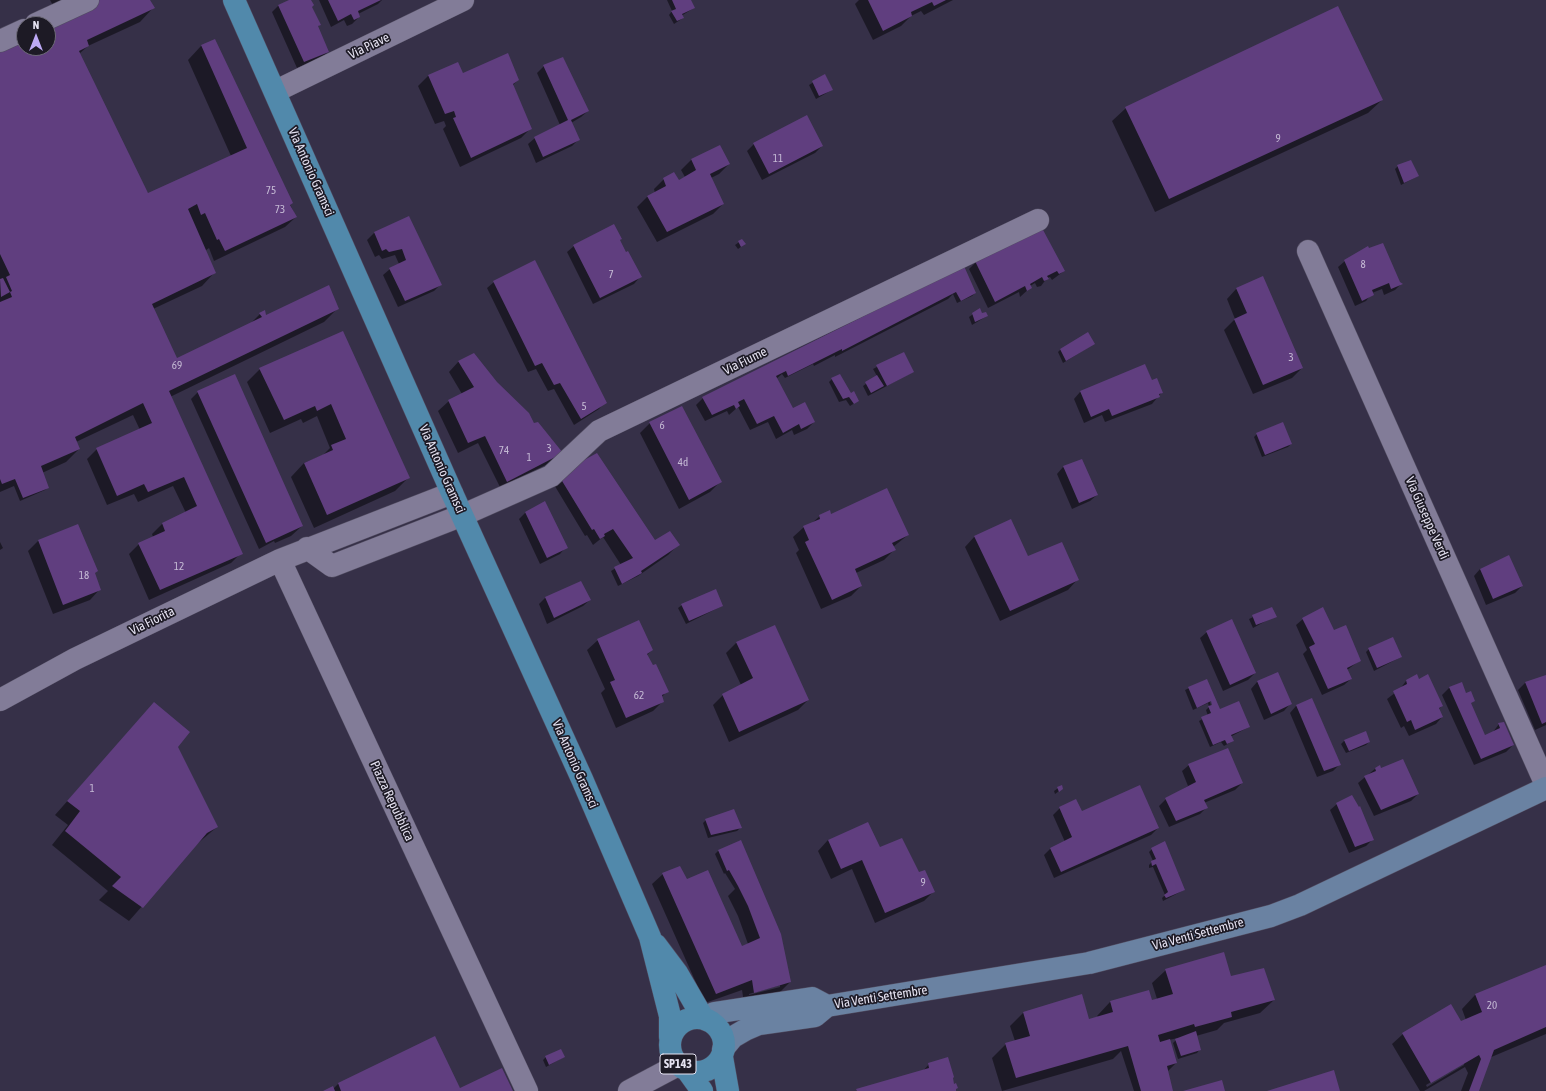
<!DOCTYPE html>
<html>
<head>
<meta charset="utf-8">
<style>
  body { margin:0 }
  #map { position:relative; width:1546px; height:1091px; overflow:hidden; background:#363048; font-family:"Asap Condensed",sans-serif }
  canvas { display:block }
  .north { position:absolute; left:16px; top:16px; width:40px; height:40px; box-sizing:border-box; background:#1d1a25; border:1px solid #6d6a77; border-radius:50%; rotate:0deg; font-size:11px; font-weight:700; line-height:16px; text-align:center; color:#e5e2f1 }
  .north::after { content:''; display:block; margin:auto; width:14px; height:18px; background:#bda9f5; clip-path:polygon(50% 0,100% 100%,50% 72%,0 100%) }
</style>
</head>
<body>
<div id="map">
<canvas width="1546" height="1091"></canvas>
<div class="north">N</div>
</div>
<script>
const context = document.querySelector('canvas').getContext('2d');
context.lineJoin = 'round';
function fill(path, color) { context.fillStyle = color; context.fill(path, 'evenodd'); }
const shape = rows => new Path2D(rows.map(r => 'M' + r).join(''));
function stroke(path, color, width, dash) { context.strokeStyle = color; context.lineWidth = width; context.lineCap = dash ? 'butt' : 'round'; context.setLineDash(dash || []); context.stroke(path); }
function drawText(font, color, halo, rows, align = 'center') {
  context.font = font + ' "Asap Condensed",sans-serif'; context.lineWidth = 3.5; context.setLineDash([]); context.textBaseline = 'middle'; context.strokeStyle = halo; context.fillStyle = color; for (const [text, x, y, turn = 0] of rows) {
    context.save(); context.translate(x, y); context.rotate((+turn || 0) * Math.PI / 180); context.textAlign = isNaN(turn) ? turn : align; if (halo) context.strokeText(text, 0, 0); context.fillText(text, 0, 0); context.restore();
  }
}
const shadow = shape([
  [50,0,74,0,55,9],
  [100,0,149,0,153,8,140,22,88,46,79,54,148,194,231,156,188,60,201,46,214,40,296,217,285,227,214,261,209,248,205,251,215,272,202,286,153,309,177,360,249,325,260,314,266,316,338,308,324,322,170,397,241,553,231,563,149,600,129,554,139,544,153,537,152,534,162,524,186,513,173,486,138,502,134,494,107,505,87,459,97,449,140,430,133,415,76,442,79,449,66,462,42,473,48,487,45,490,20,501,14,486,0,492,0,47,48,48],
  [291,0,310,0,311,7,319,25,317,27,328,52,321,58,297,68,272,12,279,5],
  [319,0,382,0,378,4,358,14,359,17,352,24,347,26,344,20,331,27],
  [667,0,690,0,694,8,681,16,683,18,674,24,669,15,672,11],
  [859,0,953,0,924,15,921,11,911,16,901,26,873,40,855,4],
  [563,58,588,111,581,117,571,123,579,139,572,146,536,163,528,144,535,138,560,125,537,73,544,66],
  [457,63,463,74,518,80,513,85,531,128,521,138,460,167,443,129,446,126,444,121,435,124,418,86,428,76],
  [825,75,832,90,816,99,809,85],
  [1382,100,1368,113,1155,212,1112,121,1126,108],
  [754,144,822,146,815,153,762,180,747,151],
  [692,159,729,164,719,174,711,178,723,204,713,214,657,242,637,207,647,197,655,193,654,189,664,179,678,181,685,177,681,170],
  [1398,166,1418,176,1401,185,1395,169],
  [409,217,441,284,434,291,398,307,383,275,390,269,399,264,395,255,382,259,379,255,375,257,367,240,374,233],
  [621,239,619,241,640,277,634,284,593,304,567,252,574,246],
  [742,240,745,244,738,249,735,245],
  [1345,261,1399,282,1401,284,1395,290,1384,295,1382,289,1372,293,1366,301,1355,306,1338,267],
  [976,262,1064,271,1052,280,1050,277,1047,278,1041,286,1037,287,1035,283,1030,286,1031,287,1020,297,1019,292,988,308,969,269],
  [964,268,975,293,972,296,957,303,953,294,948,299,835,357,835,355,814,366,813,364,785,378,782,374,776,379,792,409,814,422,807,429,794,435,792,430,776,439,768,422,750,430,738,407,729,415,727,411,705,421,696,405,703,398],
  [494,282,605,402,599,409,574,425,554,389,548,391,536,369,528,372,487,288],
  [1237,288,1302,368,1292,378,1253,394,1224,330,1235,319,1227,299],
  [979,310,982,314,987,316,972,325,969,317],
  [342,333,409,477,395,491,314,528,291,477,304,463,323,455,330,448,317,416,303,423,301,419,270,433,247,382,260,369],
  [1094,344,1063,363,1058,352,1061,349],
  [903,353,913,372,868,396,863,386,877,376,873,369],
  [459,361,496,383,562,453,556,460,500,487,478,443,458,453,438,411,449,401,462,394,449,372],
  [1145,365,1152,381,1162,392,1152,404,1105,422,1102,415,1084,423,1074,399,1080,392],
  [832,379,850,394,858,401,850,406,846,400,839,402,829,382],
  [217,383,302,526,291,536,275,543,274,541,259,549,191,399,198,392],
  [650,423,720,482,710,492,679,509,640,433],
  [1257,434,1291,444,1288,447,1262,457,1254,437],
  [1063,467,1097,495,1090,501,1072,509,1057,474],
  [560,476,654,541,679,544,668,555,638,576,618,586,611,571,621,565,603,537,593,545,587,535,585,536,553,483],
  [526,512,566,547,560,554,540,564,519,519],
  [831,515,908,535,893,547,894,550,884,560,856,573,861,586,851,596,821,609,796,553,799,550,793,537,804,527,812,523,820,516],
  [77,525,100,589,90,600,53,614,28,551,38,541],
  [975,536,1027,557,1078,579,1068,590,1000,621,965,547],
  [0,542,3,548,0,550],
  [1480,569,1522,586,1515,593,1486,605,1474,576],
  [545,598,590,600,583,606,547,624,539,604],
  [682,605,722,606,686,624,678,608],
  [1272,608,1275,616,1253,628,1249,619],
  [1303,619,1334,632,1359,661,1347,670,1351,679,1344,685,1322,695,1303,654,1307,650,1296,625],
  [639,622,652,650,647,655,667,691,662,697,663,701,653,711,616,728,601,693,605,689,587,650,598,640],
  [775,626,808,700,798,710,729,742,713,705,723,695,741,685,726,653,736,643],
  [1207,632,1255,673,1248,680,1223,691,1200,638],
  [1369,649,1401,657,1374,671,1366,652],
  [1277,674,1290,704,1284,711,1264,720,1251,689,1257,682],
  [1416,676,1419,681,1442,706,1439,709,1442,717,1436,724,1409,736,1404,726,1401,728,1387,699,1400,689,1406,681],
  [1546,676,1546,725,1535,730,1518,690,1525,683],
  [1206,680,1219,711,1249,727,1230,737,1233,741,1224,746,1221,742,1210,747,1199,721,1208,716,1206,710,1209,707,1208,703,1193,710,1185,690],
  [1209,698,1212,701,1214,710,1212,710],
  [1461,683,1485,736,1493,732,1499,724,1513,745,1506,752,1474,765,1442,695,1449,688],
  [1312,699,1340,764,1333,771,1317,777,1290,713,1296,706],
  [154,703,217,827,197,844,129,921,99,900,108,891,52,845,68,825,55,815],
  [1344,741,1369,742,1366,745,1346,753,1341,744],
  [1189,765,1242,783,1235,790,1204,803,1206,808,1200,814,1169,827,1159,806,1166,799,1188,786,1182,771],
  [1376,768,1418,794,1411,801,1374,816,1358,783],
  [1061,786,1062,789,1055,794,1054,791],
  [1337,804,1373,839,1366,846,1349,853,1330,810],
  [1060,808,1081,812,1158,828,1151,835,1054,878,1044,855,1050,849,1065,842,1053,815],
  [706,820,740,828,737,831,708,838,703,823],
  [828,840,879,849,934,891,924,901,875,923,852,869,831,879,818,851],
  [740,841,790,982,780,992,744,1003,742,990,705,1003,652,884,663,874,686,881,741,947,748,944,738,916,728,896,735,889,725,873,724,874,715,854,718,851],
  [780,985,780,987,749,995,749,994],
  [1152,849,1184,890,1163,901,1162,898,1165,895,1153,867,1149,868,1149,865,1153,861,1149,852],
  [1546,966,1546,1034,1489,1058,1478,1091,1461,1091,1468,1073,1465,1067,1424,1091,1420,1091,1392,1044,1403,1034,1451,1006,1460,1023,1466,1020,1462,1009,1475,995],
  [1464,1063,1464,1065,1427,1087,1426,1085],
  [1166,970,1231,978,1274,1000,1260,1013,1224,1023,1217,1030,1196,1036,1200,1049,1197,1053,1178,1059,1173,1043,1178,1038,1169,1040,1176,1063,1167,1072,1172,1091,1134,1091,1121,1051,1113,1059,1002,1091,992,1058,1006,1044,1015,1041,1010,1026,1024,1012,1088,1020,1098,1017,1097,1016,1110,1002,1151,1001,1157,999,1152,983],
  [435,1038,460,1089,512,1091,325,1091,333,1089,338,1084],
  [546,1057,564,1057,546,1067,543,1060],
  [929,1064,951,1078,955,1091,858,1091,923,1071]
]);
const building = shape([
  [98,0,150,0,155,8,87,40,89,46,79,51,148,193,247,148,201,45,215,39,293,203,290,205,297,217,225,251,219,239,217,240,205,213,201,215,197,204,188,209,216,273,152,304,177,358,262,317,259,313,265,310,266,315,329,285,339,309,169,391,243,554,160,590,138,543,165,531,162,523,197,506,184,477,148,492,144,484,117,496,96,448,152,423,143,403,75,437,80,449,41,466,49,488,23,498,15,479,2,484,0,479,0,302,12,297,10,292,12,291,6,277,10,275,0,254,0,46,24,42,24,48,48,48,48,23],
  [289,0,311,0,314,5,312,7,321,25,318,26,329,52,304,62,278,5],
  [328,0,381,0,358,11,360,17,354,20,351,14,338,21],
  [672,0,691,0,695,8,682,14,684,18,677,21,671,11,676,9],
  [868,0,946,0,934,6,932,2,911,12,912,16,883,31],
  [1338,6,1383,100,1169,199,1125,107],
  [508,53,519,80,513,84,532,129,471,158,453,118,456,117,454,111,445,114,428,75,458,62,463,73],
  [563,57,589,111,571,120,580,140,543,157,534,137,568,120,543,65],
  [825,74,833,90,819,96,812,81],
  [807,115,823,146,769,174,753,143],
  [720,145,730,164,710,174,724,204,667,232,647,196,666,186,663,178,674,172,679,180,696,170,691,159],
  [1411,160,1419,176,1404,183,1397,165],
  [409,216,442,285,405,301,389,268,406,260,402,249,389,252,386,249,382,251,374,232],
  [614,224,622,239,620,240,626,252,628,251,642,277,600,298,573,245],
  [1042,228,1065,271,1059,274,1057,271,1047,276,1049,279,1044,281,1042,277,1030,284,1032,288,1027,291,1025,286,995,302,975,261],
  [742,239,746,244,741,247,738,241],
  [1383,243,1400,282,1403,284,1391,289,1389,283,1372,290,1374,295,1362,301,1344,260,1368,246,1369,248],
  [535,260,607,403,581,419,560,383,554,385,542,363,535,366,493,281],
  [964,266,976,293,961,301,956,292,842,351,842,349,788,376,786,371,776,376,793,408,805,402,815,422,801,429,799,424,783,433,774,416,757,424,744,399,738,402,740,406,736,409,734,405,712,415,702,397],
  [1263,276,1303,368,1263,385,1234,319,1247,313,1236,288],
  [3,278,10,292,1,297,0,279],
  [980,308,982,313,986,312,988,316,975,322,972,313],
  [343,331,410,478,327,515,304,463,333,450,331,445,346,439,331,404,317,411,315,406,284,420,259,368],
  [1088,332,1095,344,1066,361,1060,349],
  [904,352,914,372,887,386,876,365],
  [474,353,497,382,529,413,534,423,538,422,563,453,507,482,485,436,468,443,448,400,474,387,458,361],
  [1145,364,1152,380,1157,378,1163,393,1159,394,1160,397,1112,416,1109,409,1091,417,1080,391],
  [235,374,303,526,266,543,197,391],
  [840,374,851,393,854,391,859,401,854,404,849,397,843,399,831,378],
  [877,375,884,386,871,393,865,382],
  [682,406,722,482,689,500,649,422],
  [1283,422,1292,444,1265,455,1256,433],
  [597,453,655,540,670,531,680,545,641,571,642,573,622,584,614,567,633,558,613,529,604,534,605,536,600,539,594,529,592,530,559,476,573,466],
  [1082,459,1098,495,1079,503,1063,466],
  [887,488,909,535,892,543,896,550,855,569,862,586,832,600,805,542,809,540,803,526,820,519,819,515,830,510,831,514],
  [545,501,568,548,547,558,525,512],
  [1011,519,1028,556,1062,542,1079,580,1010,611,974,536],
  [78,524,98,571,95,573,101,590,63,605,38,540],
  [1509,555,1523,586,1493,599,1480,569],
  [581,581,591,600,554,618,545,597],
  [716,589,723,606,689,621,681,604],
  [1272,607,1277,617,1256,625,1252,615],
  [1323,607,1334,630,1346,625,1361,661,1347,668,1352,679,1328,689,1309,647,1315,644,1302,618],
  [1232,619,1256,673,1230,685,1206,631],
  [639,620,653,650,647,654,653,665,656,664,669,692,662,695,664,702,626,718,610,682,615,680,597,639],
  [775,625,809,700,739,732,722,694,753,678,736,642],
  [1393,637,1402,657,1377,668,1368,648],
  [1278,672,1292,704,1271,714,1257,681],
  [1417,674,1419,679,1428,674,1443,706,1439,708,1443,717,1415,730,1411,720,1407,722,1393,691,1407,684,1406,680],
  [1546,675,1546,722,1542,724,1525,682],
  [1207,679,1220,709,1239,701,1250,727,1231,735,1234,741,1227,744,1225,740,1213,745,1201,717,1211,713,1208,706,1212,705,1211,701,1197,708,1188,687],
  [1462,682,1466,693,1471,691,1475,701,1471,703,1485,735,1500,728,1498,723,1504,722,1514,745,1481,759,1449,687],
  [1312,698,1341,765,1324,771,1296,705],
  [154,702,190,732,178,747,218,827,207,833,143,908,112,886,121,877,65,831,80,811,67,801],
  [1366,731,1370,742,1349,751,1344,740],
  [1228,748,1243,783,1204,800,1208,808,1176,821,1165,798,1196,782,1188,764],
  [1403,759,1419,794,1381,810,1364,776,1376,771,1375,768,1380,765,1381,768],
  [1062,785,1063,789,1059,792,1057,787],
  [1140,785,1159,828,1061,872,1050,848,1072,837,1059,807,1076,799,1082,811],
  [1352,795,1359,807,1360,806,1374,840,1355,847,1336,803],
  [734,809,742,828,711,835,705,819],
  [868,822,880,847,902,838,919,872,925,870,935,892,885,913,862,860,841,869,828,840],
  [741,840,781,934,791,982,754,993,752,980,716,994,662,873,680,866,687,879,708,870,742,946,760,938,748,906,738,886,729,870,727,871,718,850],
  [1165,841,1185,890,1166,898,1164,895,1168,892,1156,864,1152,866,1151,861,1156,859,1151,848],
  [1224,952,1231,976,1264,968,1275,1000,1231,1012,1232,1017,1195,1027,1194,1024,1158,1035,1160,1042,1170,1039,1177,1063,1167,1066,1173,1091,1141,1091,1128,1046,1016,1078,1005,1043,1030,1036,1023,1012,1082,994,1089,1019,1113,1012,1110,1001,1149,990,1152,1000,1173,994,1165,969],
  [1546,965,1546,1027,1494,1050,1479,1091,1469,1091,1481,1059,1479,1055,1431,1083,1402,1033,1451,1004,1461,1021,1482,1012,1475,994],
  [1196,1031,1201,1050,1181,1056,1175,1039],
  [435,1036,460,1088,502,1068,513,1091,341,1091,338,1083],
  [561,1049,565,1057,549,1065,545,1056],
  [948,1057,954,1077,953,1078,954,1084,956,1083,958,1088,956,1089,956,1091,857,1091,856,1089,929,1068,928,1063],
  [1334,1070,1340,1091,1267,1091],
  [1222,1080,1225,1091,1183,1091],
  [333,1086,335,1091,323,1091]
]);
const street = shape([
  [36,24,88,0],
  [0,41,24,30],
  [276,91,463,0],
  [1308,251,1546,785],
  [307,548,332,566,463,515,551,476,599,431,1038,220],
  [280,560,527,1091],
  [0,700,75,659,280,560,452,493],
  [629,1091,678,1065]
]);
const secondary = shape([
  [707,1020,714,1013,812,998,827,1006],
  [723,1049,733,1037,745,1030,759,1024,815,1016,827,1006,1089,963,1271,916,1300,905,1546,788]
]);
const primary = shape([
  [234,0,452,493,582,779,650,937,670,1016,670,1037],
  [656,945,677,973,703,1018],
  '670 1045a27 27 0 1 1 54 0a27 27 0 1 1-54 0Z',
  [722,1057,728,1091],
  [687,1070,702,1091]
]);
const numberNames = [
  ["9",1278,139],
  ["11",778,159],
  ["75",271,191],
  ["73",280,210],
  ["8",1363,265],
  ["7",611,275],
  ["3",1291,358],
  ["69",177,366],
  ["5",584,407],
  ["6",662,426],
  ["3",549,449],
  ["74",504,451],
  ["1",529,458],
  ["4d",683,463],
  ["12",179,567],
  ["18",84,576],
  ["62",639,696],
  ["1",92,789],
  ["9",923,883],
  ["20",1492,1006]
];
const shields = [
  [678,1064,36]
];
const shieldNames = [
  ["SP143",678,1064]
];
const streetNames = [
  ["Via Piave",369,46,-26],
  ["Via Antonio Gramsci",311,172,66],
  ["Via Fiume",745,361,-26],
  ["Via Antonio Gramsci",442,469,66],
  ["Via Giuseppe Verdi",1427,518,66],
  ["Via Fiorita",152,621,-26],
  ["Via Antonio Gramsci",575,764,66],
  ["Piazza Repubblica",392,801,65],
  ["Via Venti Settembre",1198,934,-15],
  ["Via Venti Settembre",881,997,-9]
];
fill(shadow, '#0007');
fill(building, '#603e7f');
stroke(street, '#524d61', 23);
stroke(secondary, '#524d61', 23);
stroke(primary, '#524d61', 23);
stroke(street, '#827c98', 22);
stroke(secondary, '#6a82a2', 22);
stroke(primary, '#5189ab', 22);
drawText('11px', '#c4b9d4', null, numberNames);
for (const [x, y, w] of shields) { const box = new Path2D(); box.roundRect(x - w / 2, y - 10, w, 20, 3); context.fillStyle = '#1d1a25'; context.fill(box); stroke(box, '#e5e2f1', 1); }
drawText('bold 12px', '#e5e2f1', null, shieldNames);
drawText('13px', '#e5e2f1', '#1d1a25', streetNames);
</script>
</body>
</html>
